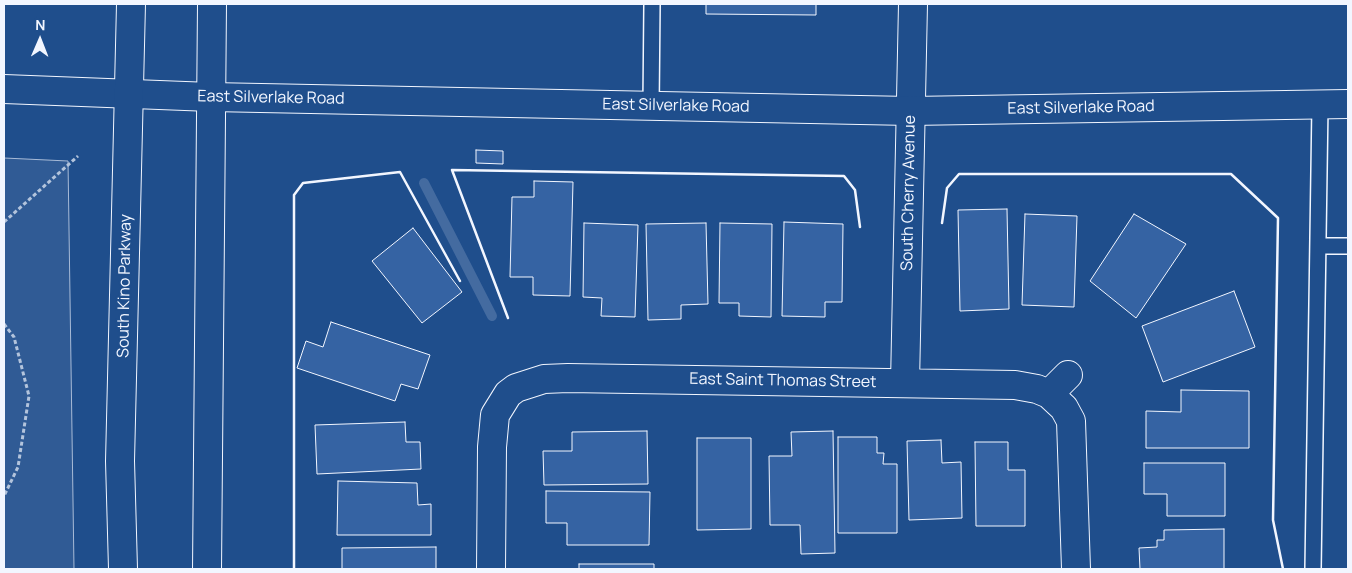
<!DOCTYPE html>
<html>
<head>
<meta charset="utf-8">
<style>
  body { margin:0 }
  #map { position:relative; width:1352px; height:573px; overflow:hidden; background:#1f4e8c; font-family:Manrope,sans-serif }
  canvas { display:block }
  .frame { position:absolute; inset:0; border:5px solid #f2f6ff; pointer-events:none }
  .north { position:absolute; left:15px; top:15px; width:50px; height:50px; -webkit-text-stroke:4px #1f4e8c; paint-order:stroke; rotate:1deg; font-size:14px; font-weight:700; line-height:20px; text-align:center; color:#f2f6ff }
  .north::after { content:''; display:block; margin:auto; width:18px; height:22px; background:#f2f6ff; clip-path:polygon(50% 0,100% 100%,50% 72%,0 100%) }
</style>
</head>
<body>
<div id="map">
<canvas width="1352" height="573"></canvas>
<div class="frame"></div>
<div class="north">N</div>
</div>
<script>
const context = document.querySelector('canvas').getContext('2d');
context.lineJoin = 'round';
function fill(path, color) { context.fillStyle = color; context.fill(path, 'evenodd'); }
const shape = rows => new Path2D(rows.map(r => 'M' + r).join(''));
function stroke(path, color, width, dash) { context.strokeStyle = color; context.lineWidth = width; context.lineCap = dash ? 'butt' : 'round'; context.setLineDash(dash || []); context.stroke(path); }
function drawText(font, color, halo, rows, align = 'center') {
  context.font = font + ' Manrope,sans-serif'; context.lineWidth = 4; context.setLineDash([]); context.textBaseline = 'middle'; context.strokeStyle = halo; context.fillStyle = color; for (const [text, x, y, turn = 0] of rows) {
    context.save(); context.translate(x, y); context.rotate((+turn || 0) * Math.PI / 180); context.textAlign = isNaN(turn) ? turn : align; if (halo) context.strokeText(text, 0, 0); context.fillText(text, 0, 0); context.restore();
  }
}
const built = shape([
  [4,158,68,161,74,569,4,569,4,158]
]);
const stream = shape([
  [424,183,492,316]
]);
const building = shape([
  [706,4,816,4,816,15,706,14,706,4],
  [476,150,503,151,503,164,476,163,476,150],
  [534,181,573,182,570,296,533,295,533,277,510,277,512,197,534,197,534,181],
  [1007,209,1009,309,960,311,958,210,1007,209],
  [1025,214,1077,216,1074,307,1022,305,1025,214],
  [1134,214,1186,244,1136,318,1090,281,1134,214],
  [784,222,843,224,842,302,825,302,825,317,782,316,784,222],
  [584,223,638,225,635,317,601,316,602,298,583,297,584,223],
  [706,223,708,304,681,305,681,319,648,320,646,224,706,223],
  [720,223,772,224,771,317,739,316,739,303,719,303,720,223],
  [413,228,462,292,422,323,372,261,413,228],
  [1234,291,1255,347,1163,382,1142,326,1234,291],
  [331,322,430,355,418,389,401,384,395,401,297,368,306,341,323,347,331,322],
  [1181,390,1249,391,1249,448,1146,448,1146,411,1181,412,1181,390],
  [405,422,406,442,420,442,421,469,317,474,315,425,405,422],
  [647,431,648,484,544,485,543,451,572,451,572,432,647,431],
  [833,431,835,553,801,554,800,525,770,525,769,456,792,456,791,432,833,431],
  [838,437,877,437,877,453,884,453,883,464,897,464,897,533,838,533,838,437],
  [697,438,751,438,751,529,697,530,697,438],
  [941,440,942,463,961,462,962,518,909,520,907,441,941,440],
  [975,442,1008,442,1008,470,1025,470,1025,526,976,526,975,442],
  [1144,463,1225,463,1225,516,1167,516,1167,494,1144,494,1144,463],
  [338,481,417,483,418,505,431,504,431,535,337,535,338,481],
  [546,491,650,492,649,545,567,545,567,523,546,523,546,491],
  [1224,529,1224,569,1140,569,1139,548,1157,547,1157,540,1164,540,1164,530,1224,529],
  [436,547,436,569,342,569,342,548,436,547],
  [579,564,654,564,654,569,579,569,579,564]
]);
const path = shape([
  [4,222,78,156],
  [4,324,14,337,29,396,18,467,4,496]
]);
const lane = shape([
  [651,106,652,4],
  [1318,246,1348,246],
  [1313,569,1320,105]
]);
const street = shape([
  [905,383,913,4],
  [1049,394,1068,375],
  [491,569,492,447,495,415,508,394,516,388,544,379,568,378,1015,385,1037,389,1049,394,1064,408,1071,421,1076,569]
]);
const secondary = shape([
  [4,89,211,97,910,111,1348,104]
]);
const primary = shape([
  [123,569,120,461,131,4],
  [207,569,212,4]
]);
const wall = shape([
  [942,223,947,188,959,174,1231,174,1278,218,1273,520,1283,569],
  [508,318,452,170,844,176,855,190,860,227],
  [294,569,294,195,303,183,400,172,460,281]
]);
const streetNames = [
  ["East Silverlake Road",271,98,1],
  ["East Silverlake Road",676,106,1],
  ["East Silverlake Road",1081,108,-1],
  ["South Cherry Avenue",909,193,-89],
  ["South Kino Parkway",125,286,-89],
  ["East Saint Thomas Street",783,381,1]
];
fill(built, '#305b95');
stroke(built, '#a8bbd7', 1);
stroke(stream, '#446ba0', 10);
fill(building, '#3563a3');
stroke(building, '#f2f6ff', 1);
stroke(lane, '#f2f6ff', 18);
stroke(street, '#f2f6ff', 30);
stroke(secondary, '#f2f6ff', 30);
stroke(primary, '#f2f6ff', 30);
stroke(path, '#b3c4dc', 3, [4, 2.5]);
stroke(lane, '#1f4e8c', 15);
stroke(street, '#1f4e8c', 28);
stroke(secondary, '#1f4e8c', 28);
stroke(primary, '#1f4e8c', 28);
stroke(wall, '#f2f6ff', 2.5);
drawText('16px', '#f2f6ff', '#1f4e8c', streetNames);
</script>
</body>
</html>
